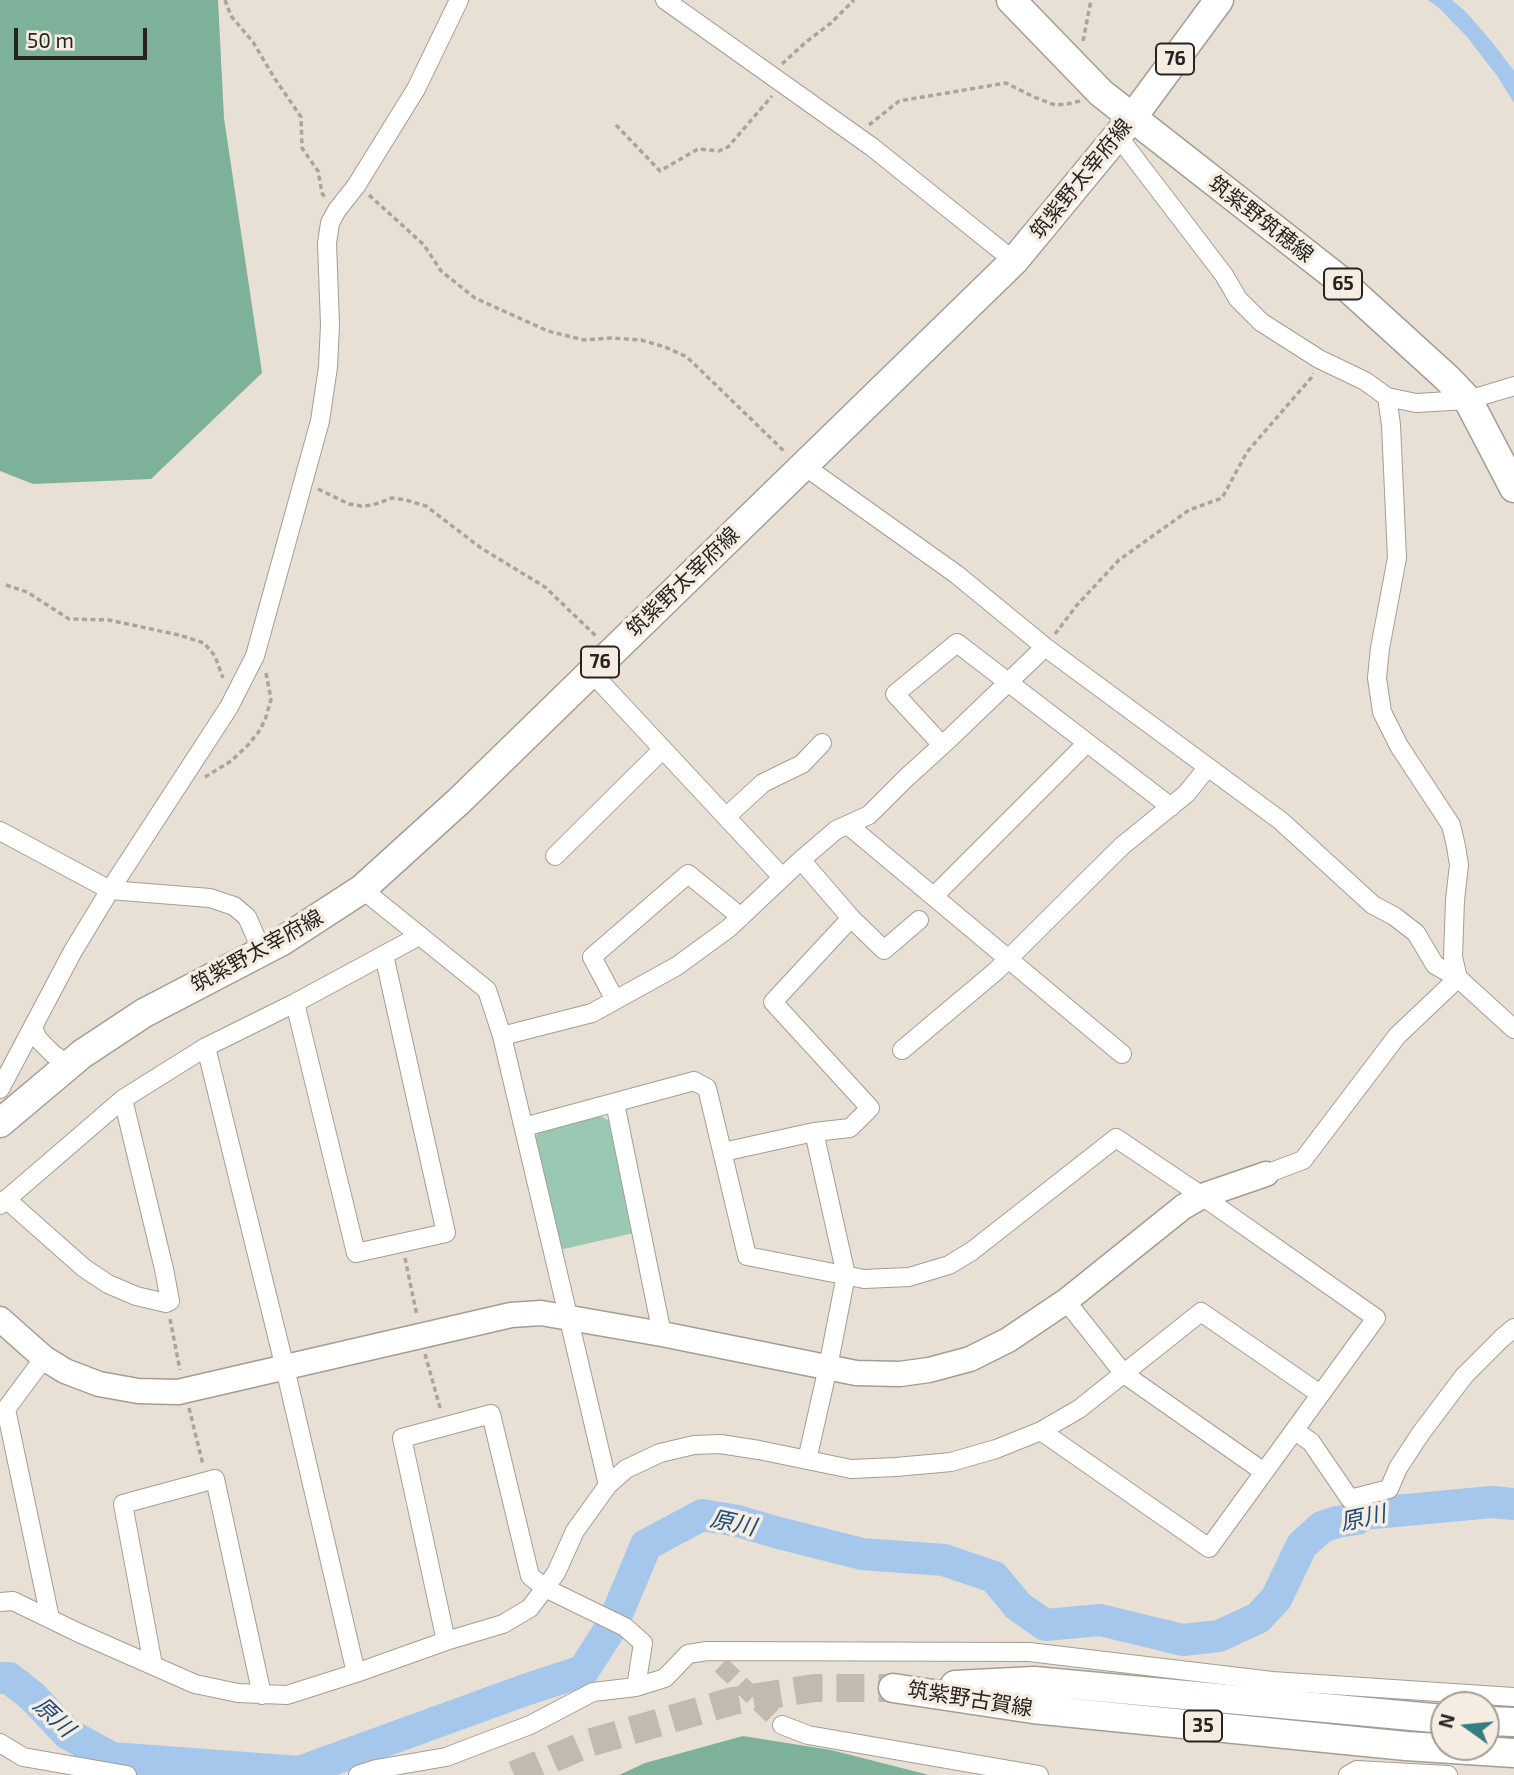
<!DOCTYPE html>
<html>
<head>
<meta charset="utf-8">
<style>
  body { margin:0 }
  #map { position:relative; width:1514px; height:1775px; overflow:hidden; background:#e8e0d5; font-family:"Exo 2",sans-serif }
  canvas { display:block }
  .north { position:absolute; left:1430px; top:1691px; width:70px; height:70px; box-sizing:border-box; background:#f5ede2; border:2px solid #a39d94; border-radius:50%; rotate:285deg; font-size:19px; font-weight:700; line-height:28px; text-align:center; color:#272420 }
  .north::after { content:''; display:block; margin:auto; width:24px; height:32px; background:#357d83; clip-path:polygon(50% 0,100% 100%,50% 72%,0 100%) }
  .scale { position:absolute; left:14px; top:28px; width:133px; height:32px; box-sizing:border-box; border:4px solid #272420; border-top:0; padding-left:9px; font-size:21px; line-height:24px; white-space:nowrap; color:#272420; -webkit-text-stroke:5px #f5ede2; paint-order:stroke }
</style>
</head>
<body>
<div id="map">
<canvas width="1514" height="1775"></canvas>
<div class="north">N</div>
<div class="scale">50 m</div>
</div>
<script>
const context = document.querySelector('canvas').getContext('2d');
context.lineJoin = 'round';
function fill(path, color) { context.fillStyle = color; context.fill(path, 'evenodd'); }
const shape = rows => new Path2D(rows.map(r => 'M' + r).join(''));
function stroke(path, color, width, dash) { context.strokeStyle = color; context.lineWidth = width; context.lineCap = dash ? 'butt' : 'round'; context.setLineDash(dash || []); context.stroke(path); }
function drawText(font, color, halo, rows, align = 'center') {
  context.font = font + ' "Exo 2","Noto Sans JP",sans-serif'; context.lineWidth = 7; context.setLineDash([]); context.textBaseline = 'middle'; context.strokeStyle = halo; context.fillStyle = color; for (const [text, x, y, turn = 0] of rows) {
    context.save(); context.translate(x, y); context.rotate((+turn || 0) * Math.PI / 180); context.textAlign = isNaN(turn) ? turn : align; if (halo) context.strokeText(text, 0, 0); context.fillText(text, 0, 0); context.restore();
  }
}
const green = shape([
  [598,1115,610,1121,634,1233,559,1250,533,1140,541,1129]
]);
const forest = shape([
  [0,0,218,0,224,118,262,373,151,479,33,484,0,471],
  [743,1736,831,1750,929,1775,619,1775,645,1763]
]);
const water = shape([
  [1428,0,1452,0,1466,12,1492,42,1514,71,1514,103,1498,77,1467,37,1439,8]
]);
const river = shape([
  [0,1678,9,1678,32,1696,68,1734,112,1758,299,1772,525,1690,583,1671,612,1626,646,1545,702,1515,738,1521,775,1532,862,1554,944,1560,994,1577,1018,1606,1045,1625,1100,1620,1183,1640,1219,1636,1258,1618,1276,1599,1302,1545,1322,1527,1337,1522,1357,1519,1363,1514,1492,1502,1514,1504]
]);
const streetTunnel = shape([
  [721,1665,782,1725]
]);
const primaryTunnel = shape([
  [514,1775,589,1743,733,1701,814,1688,893,1688]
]);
const path = shape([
  [225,0,231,16,253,42,275,79,301,117,302,148,318,171,322,193,326,199],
  [1083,41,1091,0],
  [782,64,806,42,831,23,854,0],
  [616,125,660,171,698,149,719,151,728,147,772,96],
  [869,125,899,101,1006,83,1034,97,1055,105,1067,104,1080,101],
  [369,195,424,245,441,271,475,298,548,331,584,340,611,338,641,340,665,347,687,357,786,453],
  [318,489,349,504,361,506,373,505,392,498,406,500,426,506,481,548,545,587,598,638],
  [6,585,27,592,69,619,109,620,179,635,204,643,215,656,223,678],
  [1055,634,1077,605,1119,560,1189,510,1222,498,1247,452,1311,378,1313,373],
  [205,777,231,761,248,745,260,730,266,717,271,699,266,673],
  [405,1258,417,1316],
  [170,1319,180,1370],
  [425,1354,441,1411],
  [189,1408,203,1465]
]);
const street = shape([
  [665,0,872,147,1014,261],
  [1117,135,1224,275,1238,299,1261,322,1319,359,1365,381,1387,397,1416,403,1468,400,1514,386],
  [1387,397,1391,425,1397,558,1380,648,1377,678,1382,712,1399,746,1451,825,1456,846,1459,865,1455,900,1453,957,1458,978],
  [803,465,956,574,1045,647,1281,821,1373,905,1394,916,1416,933,1435,965,1458,978,1514,1029],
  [591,672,782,877],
  [942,745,895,694,957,643,1171,807],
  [726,817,763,783,802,764,822,743],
  [848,825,1122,1054],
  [0,831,110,890,210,898,234,906,247,917,262,951],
  [555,856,663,749],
  [801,860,851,918,884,950,919,920],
  [362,889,487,990,502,1036,608,1485],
  [934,896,1087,743],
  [615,1000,592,957,688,874,741,917],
  [295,1003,356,1253,446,1233,384,955],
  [33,1028,38,1039,53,1054,60,1059,72,1063],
  [502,1036,592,1013,677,966,729,928,801,860,836,830,869,815,905,779,950,738,1045,647],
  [206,1047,285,1368,356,1673],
  [902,1050,996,971,1122,846,1186,794,1208,767],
  [0,1089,73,951,110,890,229,707,255,656,320,421,328,367,330,325,327,243,330,223,337,210,356,186,416,89,459,0],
  [615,1103,662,1334],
  [524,1127,694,1081,707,1088,747,1256,864,1279,909,1277,949,1265,972,1251,1116,1138,1202,1196,1376,1318,1209,1548,1041,1431],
  [814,1132,850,1128,870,1108,773,1002,851,918],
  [723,1152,814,1132,846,1275,828,1367,807,1460],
  [1266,1174,1303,1160,1397,1036,1458,978],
  [6,1199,84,1268,108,1284,136,1296,166,1303,170,1301,164,1269,123,1099],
  [0,1205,123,1099,206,1047,295,1003,419,936],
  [1066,1301,1124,1374,1264,1472],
  [44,1358,6,1409,50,1618],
  [1295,1431,1311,1442,1350,1499,1389,1489,1398,1468,1421,1433,1464,1376,1502,1338,1514,1328],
  [0,1602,13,1601,79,1633,195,1684,238,1693,287,1695,356,1673,446,1641,503,1624,530,1608,556,1573,575,1531,608,1485,626,1469,660,1453,694,1445,720,1444,759,1450,851,1469,896,1467,951,1462,996,1449,1041,1431,1079,1409,1201,1312,1320,1394],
  [446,1641,402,1438,491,1414,530,1576,545,1588,625,1627,643,1643,636,1687],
  [153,1665,123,1504,215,1479,262,1695],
  [782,1725,808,1735,1039,1775],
  [0,1743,23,1757,127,1775],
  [358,1775,376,1769,446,1757,530,1725,593,1692,636,1687,665,1678,688,1654,707,1651,1029,1652,1272,1681,1514,1697],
  [1348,1775,1357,1770,1448,1775]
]);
const secondary = shape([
  [0,1319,44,1358,65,1371,99,1384,138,1391,178,1392,511,1315,541,1313,662,1334,856,1373,900,1374,929,1370,970,1359,1008,1340,1066,1301,1183,1207,1202,1196,1266,1174]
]);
const primary = shape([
  [1011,0,1101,93,1336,277,1447,378,1468,400,1514,488],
  [0,1123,82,1054,144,1013,282,941,362,889,459,801,1014,261,1132,118,1219,0],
  [955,1685,1034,1681,1444,1719],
  [893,1688,1033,1709,1406,1746,1514,1753],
  [1486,1721,1514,1722]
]);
const shields = [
  [1175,59,38],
  [1343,284,38],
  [600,662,38],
  [1203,1726,38]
];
const shieldNames = [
  ["76",1175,59],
  ["65",1343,284],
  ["76",600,662],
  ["35",1203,1726]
];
const streetNames = [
  ["筑紫野太宰府線",1081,179,-51],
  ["筑紫野筑穂線",1261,219,38],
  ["筑紫野太宰府線",683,582,-44],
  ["筑紫野太宰府線",257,951,-29],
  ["筑紫野古賀線",970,1699,9]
];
const waterNames = [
  ["原川",1363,1518,-12],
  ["原川",733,1523,12],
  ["原川",54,1717,43]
];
fill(green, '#9ac9b3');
fill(forest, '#7eb199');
fill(water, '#a5c7ec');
stroke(river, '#a5c7ec', 32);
stroke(streetTunnel, '#c1bab1', 18, [18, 9]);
stroke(primaryTunnel, '#c1bab1', 28, [28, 14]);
stroke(street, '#a49d93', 20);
stroke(secondary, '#a49d93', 27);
stroke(primary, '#a49d93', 31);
stroke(path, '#aba49b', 3.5, [5, 3.5]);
stroke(street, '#fff', 18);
stroke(secondary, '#fff', 24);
stroke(primary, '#fff', 28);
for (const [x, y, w] of shields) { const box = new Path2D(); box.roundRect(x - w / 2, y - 15.5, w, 31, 5); context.fillStyle = '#f5ede2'; context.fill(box); stroke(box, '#272420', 2); }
drawText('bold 19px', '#272420', null, shieldNames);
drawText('21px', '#272420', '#f5ede2', streetNames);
drawText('italic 23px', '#1d4c7b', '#f5ede2', waterNames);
</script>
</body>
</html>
